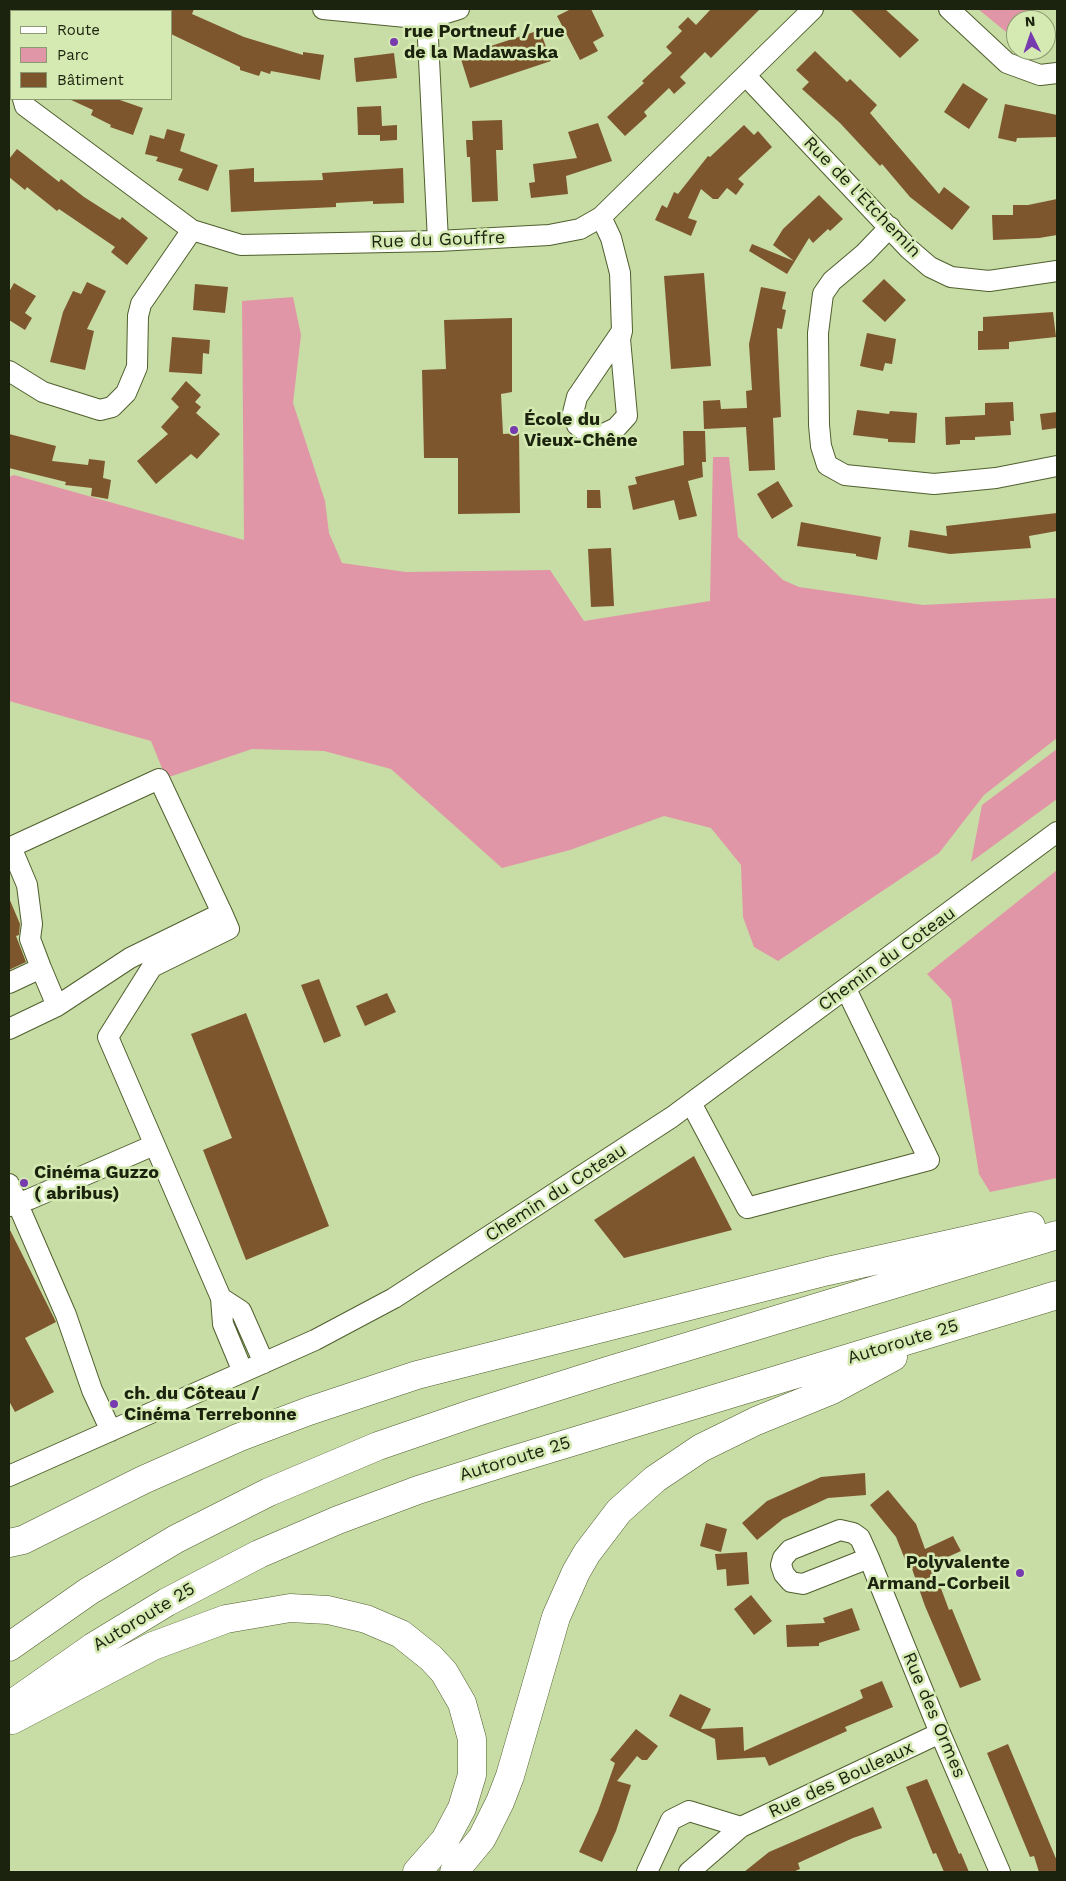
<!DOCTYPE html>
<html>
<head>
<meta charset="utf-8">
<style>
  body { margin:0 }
  #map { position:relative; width:1066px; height:1881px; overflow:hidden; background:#c8dca5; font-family:"Work Sans",sans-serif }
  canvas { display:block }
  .frame { position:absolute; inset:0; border:10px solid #1b220d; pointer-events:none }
  .legend { position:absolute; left:10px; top:10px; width:162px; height:90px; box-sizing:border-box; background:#d5eab2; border:1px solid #8b9a70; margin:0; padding:6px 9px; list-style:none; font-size:15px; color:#1b220d }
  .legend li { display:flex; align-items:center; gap:10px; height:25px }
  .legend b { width:25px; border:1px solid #8b9a70 }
  .north { position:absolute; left:1006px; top:10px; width:50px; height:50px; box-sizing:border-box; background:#d5eab2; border:1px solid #8b9a70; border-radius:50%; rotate:356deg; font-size:14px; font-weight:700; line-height:20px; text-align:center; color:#1b220d }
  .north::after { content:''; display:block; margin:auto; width:18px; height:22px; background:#773aaf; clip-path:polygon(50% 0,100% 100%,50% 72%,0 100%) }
</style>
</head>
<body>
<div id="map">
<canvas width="1066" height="1881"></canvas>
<div class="frame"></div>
<ul class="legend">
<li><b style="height:6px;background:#fff"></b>Route</li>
<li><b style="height:14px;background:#e196a7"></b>Parc</li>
<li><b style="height:14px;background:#7e562e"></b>Bâtiment</li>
</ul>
<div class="north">N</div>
</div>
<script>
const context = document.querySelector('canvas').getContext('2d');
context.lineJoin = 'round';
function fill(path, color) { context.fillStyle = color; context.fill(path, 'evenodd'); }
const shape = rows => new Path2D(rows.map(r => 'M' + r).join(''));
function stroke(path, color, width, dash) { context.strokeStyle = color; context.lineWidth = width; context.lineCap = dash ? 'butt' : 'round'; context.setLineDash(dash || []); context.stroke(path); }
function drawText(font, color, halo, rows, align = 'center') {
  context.font = font + ' "Work Sans",sans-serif'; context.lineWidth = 5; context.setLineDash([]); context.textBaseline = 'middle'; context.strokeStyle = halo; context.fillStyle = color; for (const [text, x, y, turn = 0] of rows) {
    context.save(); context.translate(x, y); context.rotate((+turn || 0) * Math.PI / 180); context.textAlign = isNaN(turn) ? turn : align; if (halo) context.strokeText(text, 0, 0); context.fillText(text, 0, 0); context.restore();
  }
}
const green = shape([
  [978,9,1034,9,1036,20,1016,20,1016,40],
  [293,297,301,335,293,403,325,501,329,533,342,563,406,572,550,570,584,621,710,601,713,457,729,457,738,537,783,580,799,587,923,605,1057,598,1057,738,984,795,939,853,778,961,754,947,743,917,741,865,711,828,664,816,570,850,502,868,391,769,324,751,252,749,166,778,151,741,9,701,9,477,14,475,244,540,242,301],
  [1057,749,1057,799,971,862,982,805],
  [1057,870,1057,1178,990,1192,979,1174,951,999,927,974]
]);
const building = shape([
  [171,9,194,9,192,14,244,37,303,55,303,52,324,55,320,80,271,71,270,74,261,71,259,76,240,70,240,67,171,34],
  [571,9,591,9,604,36,593,42,598,51,580,60,557,16],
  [711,9,760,9,711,58,705,52,680,77,686,83,674,94,669,88,644,112,647,116,625,136,607,117,644,83,642,81,672,53,666,47,682,31,678,27,688,17,696,25],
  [850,9,885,9,919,40,900,58],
  [540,30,551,61,470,88,460,56],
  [815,51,847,82,850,79,877,105,870,113,939,194,944,187,970,207,952,230,910,197,882,164,880,166,840,123,802,89,809,82,796,70],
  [394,53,397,78,356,82,354,58],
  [963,83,988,99,969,129,944,112],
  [69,99,117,99,143,108,133,135,110,127,111,125,91,115,93,110],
  [1005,104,1057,115,1057,137,1017,138,1016,142,998,138],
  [381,106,382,126,397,125,397,140,380,141,380,135,358,135,357,107],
  [502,120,503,150,496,150,498,201,472,202,470,157,467,157,466,140,473,140,472,121],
  [598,123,612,161,566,176,568,194,531,198,529,183,535,182,533,164,577,158,568,132],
  [744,125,754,135,758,131,772,147,738,179,744,184,736,195,727,188,718,199,713,199,701,189,688,218,697,221,691,236,655,220,662,205,667,208,674,192,678,194,708,156,710,157],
  [167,129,185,134,180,151,218,165,208,191,178,180,183,169,156,161,158,157,145,154,150,135,164,139],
  [17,149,59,182,61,179,84,197,120,220,122,217,148,238,127,265,111,252,115,247,59,209,57,211,27,187,25,190,9,177,9,159],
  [254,168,254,182,323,180,322,173,403,168,404,203,373,204,373,201,336,203,336,207,231,212,229,170],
  [819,195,843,219,830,231,828,229,813,243,809,238,787,274,749,251,752,244,794,261,773,245,783,229],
  [1057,199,1057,235,1039,238,993,240,992,215,1013,215,1013,205,1028,205],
  [704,273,711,366,671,369,664,276],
  [884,279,906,300,885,322,862,301],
  [87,282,106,291,87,329,94,331,85,370,50,362,63,312,73,291,81,294],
  [14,283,36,296,25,313,32,318,25,330,9,320,9,292],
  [195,284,228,287,225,313,193,310],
  [761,287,786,292,782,309,786,310,782,329,777,328,781,417,773,418,775,470,749,471,746,427,704,429,703,401,720,400,721,409,747,408,746,391,752,390,749,344],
  [1053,312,1056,337,1009,342,1009,349,978,350,978,331,983,331,983,317],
  [512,318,512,392,501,394,503,434,519,433,520,513,458,514,458,458,424,458,422,370,446,369,444,320],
  [867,333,896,339,892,364,885,363,883,371,860,366],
  [172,337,210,340,209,354,203,353,202,374,169,372],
  [186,381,201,395,195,402,201,407,196,413,220,434,197,459,191,454,156,484,137,461,168,434,161,427,179,407,171,399],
  [1013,402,1014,421,1010,421,1011,435,975,437,975,440,960,440,960,444,946,445,945,417,985,415,985,403],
  [857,410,889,414,890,411,917,413,915,443,888,442,888,439,853,435],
  [1057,412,1057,428,1042,430,1040,414],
  [683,431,705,431,706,462,702,462,703,477,688,481,697,516,679,520,674,500,633,510,628,486,637,484,635,477,684,465],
  [9,434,56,446,52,461,88,465,89,459,105,461,103,478,111,480,108,499,91,496,92,488,65,485,66,482,9,468],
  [778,481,793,506,772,519,757,494],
  [587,490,600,490,601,508,587,508],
  [1057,513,1057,531,1029,536,1031,548,950,554,908,547,910,530,947,536,946,526],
  [801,522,881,537,877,560,856,556,856,554,797,546],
  [611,548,614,606,591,607,588,549],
  [9,898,20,924,19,935,16,936,26,962,9,970],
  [319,979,341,1036,324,1043,301,985],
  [387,993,396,1012,365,1026,356,1006],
  [246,1013,329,1226,246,1260,203,1150,232,1138,191,1034],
  [694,1156,732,1230,624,1258,594,1220],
  [9,1228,56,1322,25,1338,54,1392,15,1412,9,1401],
  [865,1473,866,1495,828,1498,783,1519,757,1540,742,1523,767,1501,821,1477],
  [888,1490,916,1524,925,1549,953,1536,961,1551,932,1564,949,1610,952,1609,981,1680,960,1688,925,1606,911,1566,908,1567,896,1537,870,1505],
  [706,1523,727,1529,721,1552,700,1546],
  [747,1552,749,1584,727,1586,726,1569,717,1570,715,1554],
  [751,1595,772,1621,754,1635,734,1609],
  [852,1608,860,1630,819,1643,819,1646,787,1647,786,1625,825,1623,823,1618],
  [882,1681,893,1707,845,1727,847,1731,769,1766,765,1757,717,1760,715,1739,669,1716,680,1694,711,1709,701,1729,743,1727,744,1751,855,1702,863,1698,860,1690],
  [636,1729,658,1746,647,1760,642,1760,637,1756,617,1781,631,1785,616,1831,602,1862,579,1852,598,1811,615,1763,610,1760],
  [1008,1744,1057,1861,1057,1872,1039,1872,1034,1856,1030,1857,987,1753],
  [927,1779,959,1854,961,1853,969,1872,944,1872,936,1853,933,1854,906,1787],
  [873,1807,882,1828,853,1838,798,1863,800,1869,793,1872,744,1872,769,1852]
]);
const minor = shape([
  [323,9,427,19,459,9],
  [949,9,1007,63,1040,75,1057,73],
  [44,11,45,9],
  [427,19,438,241],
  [746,76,909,249,930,267,951,277,989,281,1057,271],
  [23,99,25,106,192,230,241,245,438,241,549,235,580,229,601,217,813,9],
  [601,217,611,238,620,273,622,331,620,339,627,416,616,428,601,435,591,436,577,425,573,413,577,397,622,331],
  [890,227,864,254,832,281,823,294,818,333,819,425,821,446,827,465,845,475,934,484,996,478,1057,466],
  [9,371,43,392,100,410,112,407,126,393,137,367,138,316,141,304,192,230],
  [222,913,229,929,152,967,108,1037,221,1298,223,1324,243,1372],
  [41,968,30,939,32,924,27,885,11,847,159,779,222,913,130,958,57,1006],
  [9,983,41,968,57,1006,9,1029],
  [691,1103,747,1208,929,1160,846,989],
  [9,1184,66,1315,92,1390,111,1431],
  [9,1206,30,1199,154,1145],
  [221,1298,241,1311,264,1363],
  [9,1476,315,1340,394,1298,672,1117,1057,832],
  [869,1558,803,1584,791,1582,784,1574,781,1565,783,1558,790,1550,840,1530,853,1533,860,1538,869,1558,940,1733,1000,1872],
  [647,1872,671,1820,689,1811,741,1827],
  [689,1872,741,1827,940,1733]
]);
const highway = shape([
  [9,1543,23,1540,143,1480,240,1437,309,1411,417,1375,828,1271,1031,1226],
  [9,1647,89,1591,176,1539,269,1492,378,1446,474,1413,610,1370,1057,1235],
  [9,1706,93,1647,167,1602,259,1554,338,1520,418,1490,506,1462,1057,1295],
  [12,1720,153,1646,226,1619,290,1608,328,1610,366,1619,401,1634,431,1658,444,1672,462,1703,472,1739,472,1775,462,1808,445,1840,417,1872],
  [454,1872,482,1838,500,1802,510,1776,556,1617,576,1572,587,1553,619,1511,655,1479,701,1448,756,1421,832,1390,893,1357]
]);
const markers = [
  [394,42,5,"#773aaf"],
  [514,430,5,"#773aaf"],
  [24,1183,5,"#773aaf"],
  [114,1404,5,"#773aaf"],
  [1020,1573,5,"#773aaf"]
];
const poiNames = [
  ["rue Portneuf / rue",404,32],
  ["de la Madawaska",404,53],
  ["École du",524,420],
  ["Vieux-Chêne",524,441],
  ["Cinéma Guzzo",34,1173],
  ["( abribus)",34,1194],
  ["ch. du Côteau /",124,1394],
  ["Cinéma Terrebonne",124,1415],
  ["Polyvalente",1010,1563,"right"],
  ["Armand-Corbeil",1010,1584,"right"]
];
const streetNames = [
  ["Rue de l'Etchemin",862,197,46],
  ["Rue du Gouffre",438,240,-2],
  ["Chemin du Coteau",887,959,-36],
  ["Chemin du Coteau",556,1193,-33],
  ["Autoroute 25",903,1342,-17],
  ["Autoroute 25",515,1459,-17],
  ["Autoroute 25",144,1617,-31],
  ["Rue des Ormes",934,1715,67],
  ["Rue des Bouleaux",841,1780,-25]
];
fill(green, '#e196a7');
fill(building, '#7e562e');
stroke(minor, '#4f5f2d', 22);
stroke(highway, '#4f5f2d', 29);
stroke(minor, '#fff', 20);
stroke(highway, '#fff', 28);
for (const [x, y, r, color] of markers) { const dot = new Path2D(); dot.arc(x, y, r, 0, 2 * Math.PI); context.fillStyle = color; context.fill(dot); stroke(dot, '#d5eab2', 2); }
drawText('bold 18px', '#1b220d', '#d5eab2', poiNames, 'left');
drawText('18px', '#1b220d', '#d5eab2', streetNames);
</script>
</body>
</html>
